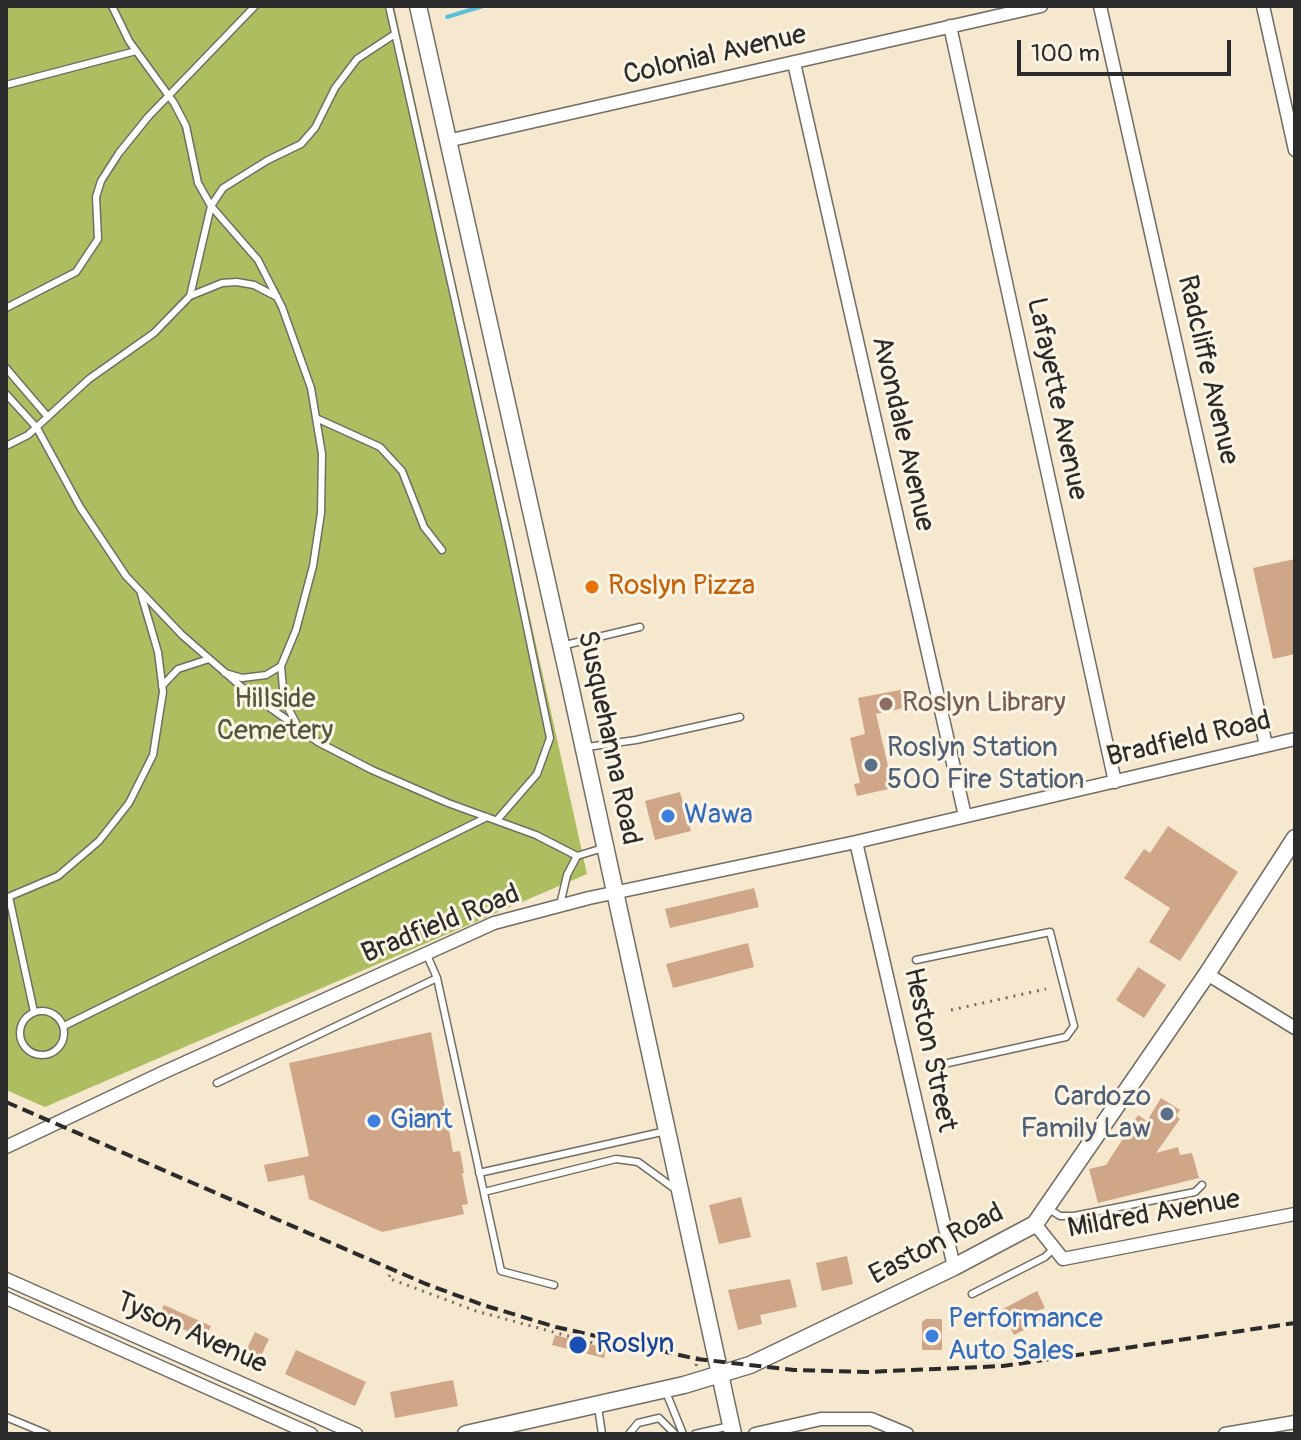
<!DOCTYPE html>
<html>
<head>
<meta charset="utf-8">
<style>
  body { margin:0 }
  #map { position:relative; width:1301px; height:1440px; overflow:hidden; background:#f6e7cf; font-family:Pangolin,sans-serif }
  canvas { display:block }
  .frame { position:absolute; inset:0; border:8px solid #2b2b2b; pointer-events:none }
  .scale { position:absolute; left:1017px; top:40px; width:214px; height:36px; box-sizing:border-box; border:4px solid #2b2b2b; border-top:0; padding-left:10px; font-size:24px; line-height:28px; white-space:nowrap; color:#2b2b2b; -webkit-text-stroke:6px #fcf5e5; paint-order:stroke }
</style>
</head>
<body>
<div id="map">
<canvas width="1301" height="1440"></canvas>
<div class="frame"></div>
<div class="scale">100 m</div>
</div>
<script>
const context = document.querySelector('canvas').getContext('2d');
context.lineJoin = 'round';
function fill(path, color) { context.fillStyle = color; context.fill(path, 'evenodd'); }
const shape = rows => new Path2D(rows.map(r => 'M' + r).join(''));
function stroke(path, color, width, dash) { context.strokeStyle = color; context.lineWidth = width; context.lineCap = dash ? 'butt' : 'round'; context.setLineDash(dash || []); context.stroke(path); }
function drawText(font, color, halo, rows, align = 'center') {
  context.font = font + ' Pangolin,sans-serif'; context.lineWidth = 6; context.setLineDash([]); context.textBaseline = 'middle'; context.strokeStyle = halo; context.fillStyle = color; for (const [text, x, y, turn = 0] of rows) {
    context.save(); context.translate(x, y); context.rotate((+turn || 0) * Math.PI / 180); context.textAlign = isNaN(turn) ? turn : align; if (halo) context.strokeText(text, 0, 0); context.fillText(text, 0, 0); context.restore();
  }
}
const green = shape([
  [6,6,394,6,587,874,45,1107,6,1090]
]);
const stream = shape([
  [447,17,483,6]
]);
const building = shape([
  [1295,559,1295,654,1273,659,1253,568],
  [905,689,909,707,876,714,893,788,857,796,854,784,860,783,850,738,865,734,858,698],
  [680,792,691,831,655,840,645,801],
  [1168,826,1238,872,1180,961,1149,942,1170,908,1124,878,1144,849,1150,853],
  [754,888,759,907,670,928,665,909],
  [748,943,754,967,673,988,666,964],
  [1138,967,1166,985,1144,1018,1116,1000],
  [431,1032,453,1152,460,1151,464,1173,462,1173,468,1204,462,1205,464,1214,382,1232,309,1199,304,1175,268,1182,264,1165,309,1156,289,1063],
  [1161,1098,1180,1110,1176,1116,1180,1119,1156,1153,1178,1147,1180,1155,1192,1153,1199,1178,1098,1203,1089,1169,1106,1165,1138,1115,1147,1121],
  [741,1197,751,1237,719,1244,709,1205],
  [847,1256,853,1284,822,1291,816,1263],
  [790,1279,797,1307,760,1315,762,1324,738,1330,728,1290],
  [1037,1291,1045,1308,1040,1310,1045,1319,1014,1335,1001,1310],
  [164,1305,211,1326,205,1339,158,1318],
  [926,1319,942,1319,942,1350,922,1350,922,1322],
  [255,1332,269,1339,259,1360,245,1353],
  [555,1335,606,1348,604,1358,552,1345],
  [296,1350,366,1382,355,1406,285,1374],
  [453,1380,458,1406,395,1418,390,1392]
]);
const path = shape([
  [951,1010,1046,989],
  [390,1275,388,1278,476,1311,623,1351],
  [696,1366,698,1355]
]);
const service = shape([
  [112,6,129,41,174,103,186,126,198,183,211,206,258,260,282,307,311,388,322,454,321,513,313,566,296,630,281,666,266,675,242,678,225,673],
  [389,6,510,546,550,738,537,774,497,820],
  [6,85,136,51],
  [190,296,222,283,237,282,254,285,277,297],
  [6,308,76,272,98,239,96,197,101,181,119,153,148,117,255,6],
  [6,368,48,417],
  [6,394,37,428,80,507,126,576,182,635,244,689,318,742,372,770,448,803,536,835,577,856],
  [316,418,380,447,402,471,424,527,442,550],
  [6,446,28,435,89,379,154,333,190,296,211,206,223,188,268,160,301,144,315,128,335,88,357,59,395,34],
  [561,646,640,627],
  [281,666,284,700,296,723],
  [162,686,178,669,209,659],
  [587,747,636,740,740,717],
  [9,897,34,1012],
  [6,898,58,876,99,841,129,803,153,755,163,692,158,652,141,594],
  [560,905,567,875,577,856,603,848],
  [427,955,437,978,501,1271,554,1285],
  [916,960,1050,932,1074,1026,1066,1037,939,1065],
  '20 1033a22 22 0 1 1 44 0a22 22 0 1 1-44 0Z',
  [64,1026,487,817],
  [217,1083,437,978],
  [479,1173,666,1131],
  [484,1192,616,1159,638,1162,675,1189],
  [1049,1209,1060,1216,1074,1216,1195,1192,1202,1185],
  [972,1294,1045,1257,1053,1249],
  [666,1392,683,1434],
  [598,1407,602,1434],
  [6,1417,47,1434],
  [629,1434,638,1423,659,1418,675,1434],
  [695,1434,730,1426]
]);
const minor = shape([
  [1100,6,1266,745],
  [1263,6,1295,150],
  [950,26,1115,782],
  [794,63,965,816],
  [447,141,1041,6],
  [856,842,954,1267],
  [1207,974,1295,1028],
  [6,1147,162,1073,494,923,589,898,856,842,1295,739],
  [1035,1224,1063,1259,1295,1214],
  [6,1279,356,1434],
  [6,1298,311,1434],
  [755,1434,821,1419,871,1419,907,1434],
  [1225,1434,1295,1422]
]);
const secondary = shape([
  [418,6,570,685,733,1434],
  [466,1434,684,1385,750,1365,954,1267,1035,1224,1207,974,1295,838]
]);
const rail = shape([
  [6,1102,426,1284,483,1305,556,1327,697,1359,794,1370,867,1372,1003,1366,1295,1323]
]);
const markers = [
  [592,587,8,"#e8710a"],
  [886,704,8,"#8d6e63"],
  [871,765,8,"#5c6f8a"],
  [668,816,8,"#3f7fe0"],
  [1167,1114,8,"#5c6f8a"],
  [374,1121,8,"#3f7fe0"],
  [932,1336,8,"#3f7fe0"],
  [578,1345,10,"#1a4fb4"]
];
const streetNames = [
  ["Colonial Avenue",715,56,-13],
  ["Radcliffe Avenue",1207,370,77],
  ["Lafayette Avenue",1056,399,78],
  ["Avondale Avenue",902,434,77],
  ["Susquehanna Road",608,738,78],
  ["Bradfield Road",1189,740,-13],
  ["Bradfield Road",441,925,-22],
  ["Heston Street",929,1050,78],
  ["Mildred Avenue",1154,1215,-10],
  ["Easton Road",937,1245,-27],
  ["Tyson Avenue",191,1334,24]
];
const foodNames = [
  ["Roslyn Pizza",608,587]
];
const parkNames = [
  ["Hillside",275,700],
  ["Cemetery",275,732]
];
const educationNames = [
  ["Roslyn Library",902,704]
];
const serviceNames = [
  ["Roslyn Station",887,749],
  ["500 Fire Station",887,781],
  ["Cardozo",1151,1098,"right"],
  ["Family Law",1151,1130,"right"]
];
const shopNames = [
  ["Wawa",684,816],
  ["Giant",390,1121],
  ["Performance",948,1320],
  ["Auto Sales",948,1352]
];
const transitNames = [
  ["Roslyn",596,1345]
];
fill(green, '#adbe61');
stroke(stream, '#5ac0d8', 4);
fill(building, '#d0a688');
stroke(service, '#726d64', 9);
stroke(minor, '#726d64', 15);
stroke(secondary, '#726d64', 19);
stroke(path, '#726d64', 3, [2, 6]);
stroke(service, '#fff', 6);
stroke(minor, '#fff', 12);
stroke(secondary, '#fff', 16);
stroke(rail, '#2b2b2b', 4, [12, 6]);
for (const [x, y, r, color] of markers) { const dot = new Path2D(); dot.arc(x, y, r, 0, 2 * Math.PI); context.fillStyle = color; context.fill(dot); stroke(dot, '#fcf5e5', 3); }
drawText('28px', '#2b2b2b', '#fcf5e5', streetNames);
drawText('28px', '#c56008', '#fcf5e5', foodNames, 'left');
drawText('28px', '#52573b', '#fcf5e5', parkNames);
drawText('28px', '#785e54', '#fcf5e5', educationNames, 'left');
drawText('28px', '#4e5e75', '#fcf5e5', serviceNames, 'left');
drawText('28px', '#366cbe', '#fcf5e5', shopNames, 'left');
drawText('28px', '#164399', '#fcf5e5', transitNames, 'left');
</script>
</body>
</html>
